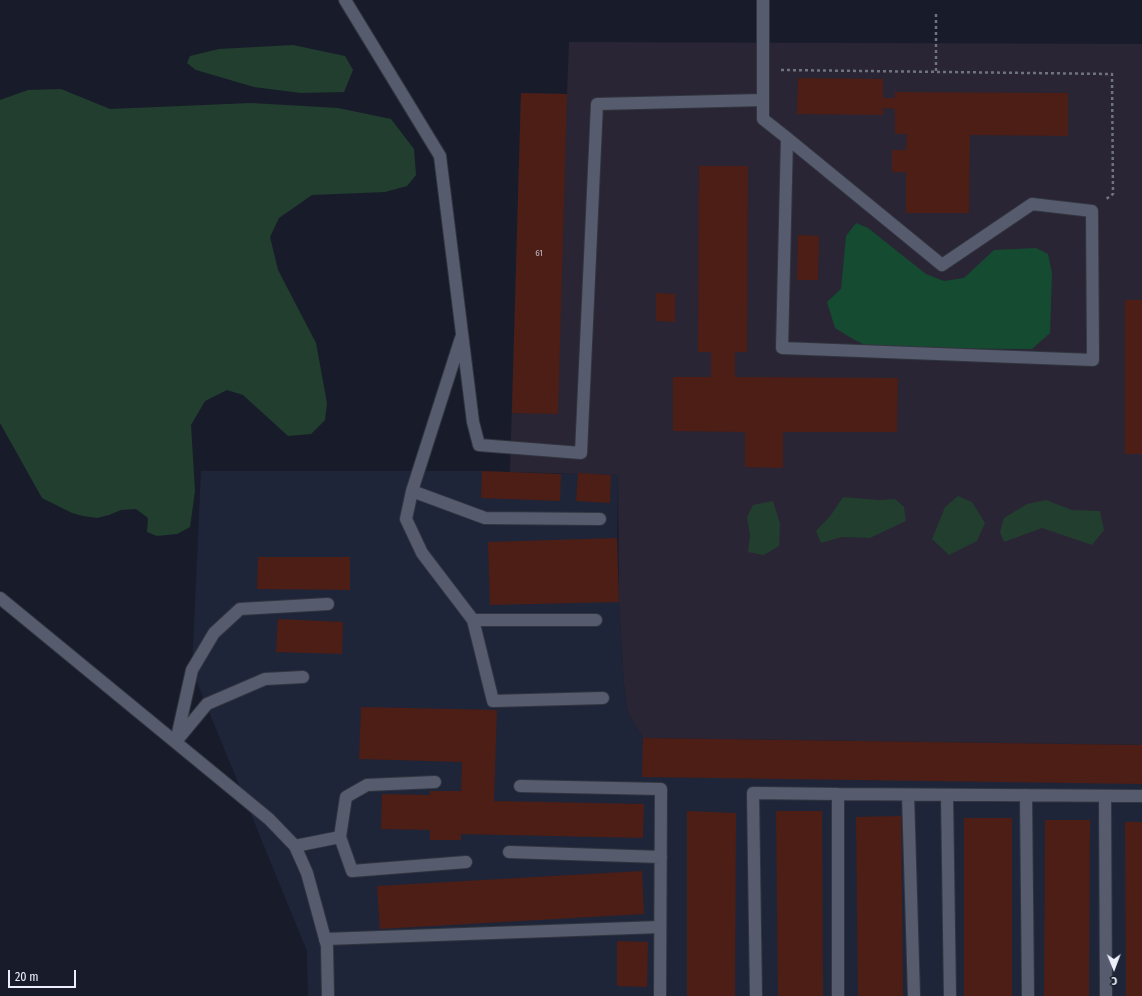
<!DOCTYPE html>
<html>
<head>
<meta charset="utf-8">
<style>
  body { margin:0 }
  #map { position:relative; width:1142px; height:996px; overflow:hidden; background:#181c2a; font-family:"Fira Sans Condensed",sans-serif }
  canvas { display:block }
  .north { position:absolute; left:1094px; top:948px; width:40px; height:40px; -webkit-text-stroke:3px #181c2a; paint-order:stroke; rotate:179deg; font-size:11px; font-weight:700; line-height:16px; text-align:center; color:#eceffa }
  .north::after { content:''; display:block; margin:auto; width:14px; height:18px; background:#eceffa; clip-path:polygon(50% 0,100% 100%,50% 72%,0 100%) }
  .scale { position:absolute; left:8px; top:970px; width:68px; height:18px; box-sizing:border-box; border:2px solid #eceffa; border-top:0; padding-left:5px; font-size:12px; line-height:14px; white-space:nowrap; color:#eceffa; -webkit-text-stroke:3px #181c2a; paint-order:stroke }
</style>
</head>
<body>
<div id="map">
<canvas width="1142" height="996"></canvas>
<div class="north">С</div>
<div class="scale">20 m</div>
</div>
<script>
const context = document.querySelector('canvas').getContext('2d');
context.lineJoin = 'round';
function fill(path, color) { context.fillStyle = color; context.fill(path, 'evenodd'); }
const shape = rows => new Path2D(rows.map(r => 'M' + r).join(''));
function stroke(path, color, width, dash) { context.strokeStyle = color; context.lineWidth = width; context.lineCap = dash ? 'butt' : 'round'; context.setLineDash(dash || []); context.stroke(path); }
function drawText(font, color, halo, rows, align = 'center') {
  context.font = font + ' "Fira Sans Condensed",sans-serif'; context.lineWidth = 4; context.setLineDash([]); context.textBaseline = 'middle'; context.strokeStyle = halo; context.fillStyle = color; for (const [text, x, y, turn = 0] of rows) {
    context.save(); context.translate(x, y); context.rotate((+turn || 0) * Math.PI / 180); context.textAlign = isNaN(turn) ? turn : align; if (halo) context.strokeText(text, 0, 0); context.fillText(text, 0, 0); context.restore();
  }
}
const built = shape([
  [201,471,482,471,561,474,578,473,618,475,617,538,619,602,624,685,628,713,643,738,1142,745,1142,996,308,996,307,951,192,670]
]);
const education = shape([
  [569,42,1142,44,1142,745,643,738,628,713,624,685,619,602,618,475,510,472,521,93,567,94]
]);
const green = shape([
  [293,45,345,56,353,70,344,92,301,93,254,87,196,70,187,63,190,56,219,49],
  [61,89,110,109,251,103,338,108,391,119,414,149,416,175,407,186,385,192,312,195,279,218,270,237,278,270,316,343,327,403,325,420,311,434,288,436,243,395,227,390,205,401,191,425,195,491,190,527,177,534,157,536,147,532,148,518,136,509,121,510,109,515,97,518,83,516,72,513,42,498,0,423,0,100,28,90],
  [958,496,972,502,985,523,977,541,949,555,932,539,945,507],
  [843,497,879,500,895,499,904,507,906,521,870,538,842,537,821,543,816,531,831,515],
  [1046,500,1072,510,1100,511,1104,530,1092,545,1042,528,1004,542,1000,532,1004,518,1027,504],
  [773,501,780,524,779,546,764,555,748,552,750,535,747,517,753,505]
]);
const forest = shape([
  [856,223,868,228,926,274,944,281,964,278,994,250,1036,248,1048,254,1052,273,1050,333,1032,349,871,348,853,339,835,328,827,302,841,289,846,236]
]);
const building = shape([
  [798,78,883,79,883,98,895,98,895,92,1068,93,1068,136,970,135,969,213,906,213,906,172,892,172,892,150,906,150,907,134,895,134,895,109,883,108,883,115,797,114],
  [521,93,567,94,558,414,512,413],
  [699,166,748,166,747,352,735,352,735,377,898,378,897,432,783,432,783,468,745,467,745,432,673,431,673,377,711,377,711,352,698,352],
  [798,235,819,236,818,280,797,280],
  [656,293,675,294,675,322,656,321],
  [1125,300,1142,300,1142,454,1125,454],
  [482,471,561,474,560,501,481,498],
  [578,473,611,475,610,503,576,501],
  [617,538,619,602,490,605,488,542],
  [258,557,350,557,350,590,257,589],
  [278,619,343,622,342,654,276,652],
  [361,707,497,710,494,801,644,804,643,838,461,834,461,840,430,840,430,830,381,829,382,794,430,795,430,791,461,791,462,762,359,759],
  [643,738,1142,745,1142,784,642,777],
  [687,811,736,813,735,996,687,996],
  [776,811,822,811,823,996,778,996],
  [901,816,903,996,858,996,856,817],
  [964,818,1012,818,1012,996,964,996],
  [1045,820,1090,820,1089,996,1044,996],
  [1125,822,1142,822,1142,996,1126,996],
  [642,871,644,914,380,929,377,886],
  [617,941,648,942,647,987,617,986]
]);
const path = shape([
  [936,14,936,72],
  [781,70,1112,74,1113,194,1105,200]
]);
const service = shape([
  [345,0,440,156,473,422,479,445,581,453,597,104,763,100],
  [763,0,763,119,787,138,942,265,1032,204,1092,211,1093,360,782,348,787,138],
  [461,338,412,491,485,518,600,519],
  [412,491,406,519,422,553,473,620,493,701,603,698],
  [473,620,596,620],
  [178,739,207,704,265,679,303,677],
  [176,742,192,670,214,633,240,609,328,604],
  [520,786,661,789,660,996],
  [908,795,914,996],
  [947,795,950,996],
  [1026,795,1028,996],
  [1105,796,1106,996],
  [340,837,346,797,367,785,435,782],
  [295,846,340,837,352,871,466,862],
  [509,852,661,857],
  [325,939,660,927],
  [756,996,753,793,838,794],
  [838,996,838,794,1142,796]
]);
const minor = shape([
  [0,598,269,819,295,846,307,873,327,946,328,996]
]);
const numberNames = [
  ["61",539,253]
];
fill(built, '#1f2539');
fill(education, '#292534');
fill(green, '#223e2e');
fill(forest, '#154b31');
fill(building, '#4c1e16');
stroke(service, '#323540', 14);
stroke(minor, '#323540', 14);
stroke(path, '#6f7380', 2.5, [3, 3]);
stroke(service, '#565c6d', 12);
stroke(minor, '#565c6d', 12);
drawText('9px', '#c4bbc1', null, numberNames);
</script>
</body>
</html>
